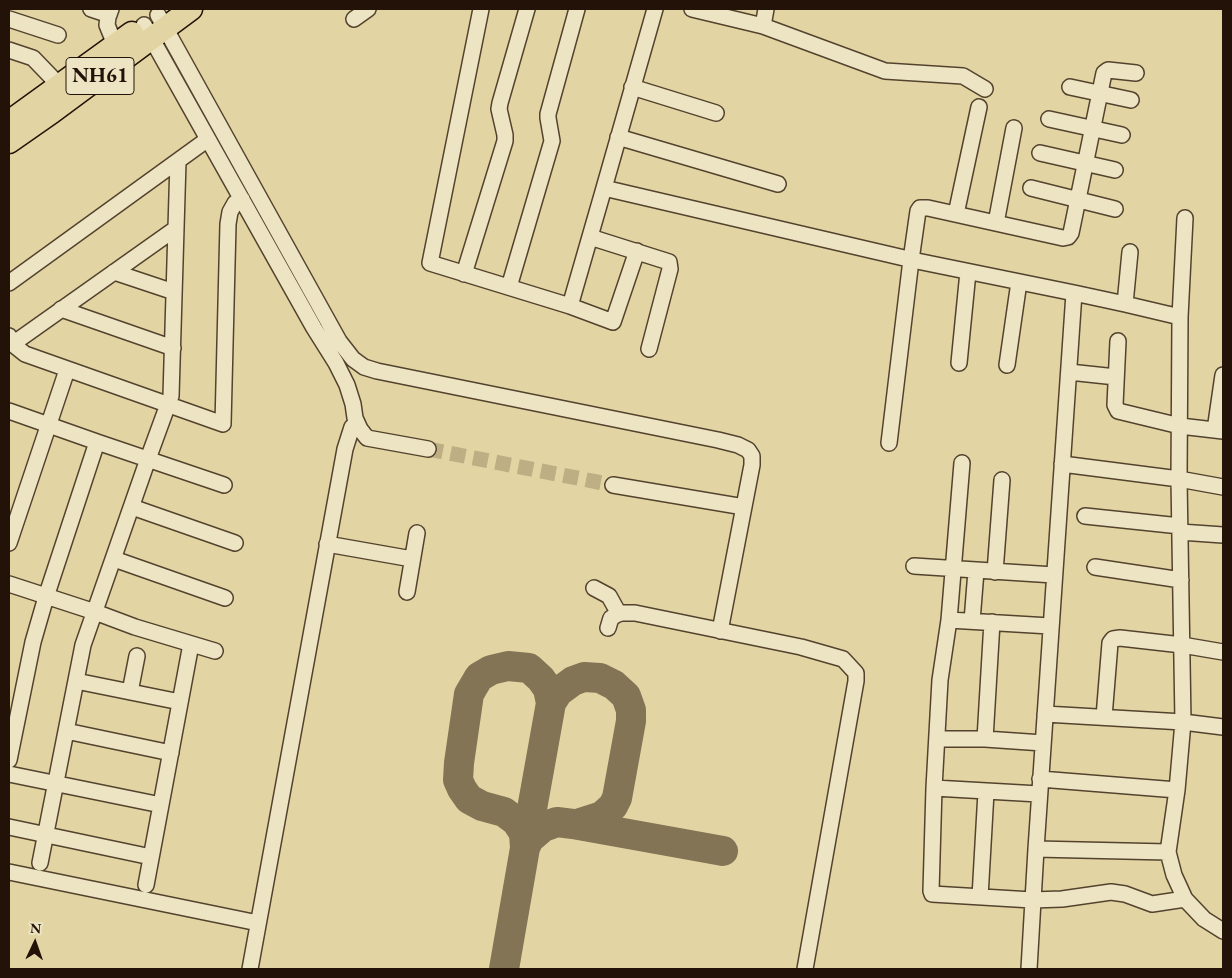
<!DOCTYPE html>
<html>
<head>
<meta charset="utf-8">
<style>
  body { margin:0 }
  #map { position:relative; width:1232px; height:978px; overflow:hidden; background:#e3d5a3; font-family:"EB Garamond",serif }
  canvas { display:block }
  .frame { position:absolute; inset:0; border:10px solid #231207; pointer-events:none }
  .north { position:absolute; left:10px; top:918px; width:50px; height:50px; -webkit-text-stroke:4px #ede4c3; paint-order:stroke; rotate:3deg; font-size:14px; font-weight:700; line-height:20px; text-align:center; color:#231207 }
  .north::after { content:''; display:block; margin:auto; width:18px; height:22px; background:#231207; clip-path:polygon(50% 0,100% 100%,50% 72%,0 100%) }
</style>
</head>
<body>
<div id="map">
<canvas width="1232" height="978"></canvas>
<div class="frame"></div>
<div class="north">N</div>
</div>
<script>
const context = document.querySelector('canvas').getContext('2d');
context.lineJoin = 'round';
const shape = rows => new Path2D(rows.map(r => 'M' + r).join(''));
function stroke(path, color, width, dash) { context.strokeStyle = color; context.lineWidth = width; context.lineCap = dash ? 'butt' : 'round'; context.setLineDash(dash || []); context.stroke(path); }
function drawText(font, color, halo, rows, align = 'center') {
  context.font = font + ' "EB Garamond",serif'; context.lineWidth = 4; context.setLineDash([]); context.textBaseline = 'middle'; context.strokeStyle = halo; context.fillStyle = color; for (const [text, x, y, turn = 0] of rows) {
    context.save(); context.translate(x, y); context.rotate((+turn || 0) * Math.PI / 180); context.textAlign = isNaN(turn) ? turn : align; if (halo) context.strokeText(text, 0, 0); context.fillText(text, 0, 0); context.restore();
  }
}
const taxiway = shape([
  [551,703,558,692,573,681,584,677,600,678,614,685,626,696,631,710,631,721,617,798,613,806,602,816,577,824],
  [525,848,529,839,543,827,557,822,573,824,723,851],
  [504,969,525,848,551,703,548,689,541,679,529,668,508,666,491,670,479,677,469,694,459,763,458,780,462,789,469,799,482,806,504,812,516,821,524,833,525,848]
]);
const minorTunnel = shape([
  [428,449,613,485]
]);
const minor = shape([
  [91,9,109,15],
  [111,9,108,17,107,25,118,52],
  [481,9,430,263,570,306,604,188],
  [655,9,604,188,917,261,1074,293,1125,304,1180,317,1179,479,1183,722,1177,790,1168,852,1036,849,1074,293],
  [692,9,763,26,766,9],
  [158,15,339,341,353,359,364,367,377,371,718,440,738,445,748,450,752,456,752,465,720,631],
  [9,19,58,35],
  [354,19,368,9],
  [144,25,314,328,336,363,347,385,353,404,355,418,360,429,367,438,428,449],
  [763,26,885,71,963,76,985,89],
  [9,50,33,58,59,85],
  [632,87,716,113],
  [1070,87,1131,100],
  [1049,119,1122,135],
  [618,137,778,184],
  [1040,153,1115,170],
  [1031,188,1115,209],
  [956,214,979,107],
  [996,223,1014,128],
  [590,237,669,262,670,269,649,349],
  [114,272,174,292],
  [464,274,505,141,505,135,499,109,500,103,527,9],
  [9,283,208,139],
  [509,287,552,141,548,118,548,114,577,9],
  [1125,304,1130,252],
  [570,306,613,322,637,251],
  [61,309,173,348],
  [1180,317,1185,218],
  [9,336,15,346,25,354,223,424,228,224,230,212,235,203,242,199],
  [1118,341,1115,405,1118,411,1180,426,1223,431],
  [14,343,175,229],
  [959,363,968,272],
  [1007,365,1019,282],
  [1069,372,1116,377],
  [9,411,97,442],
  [1215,430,1223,375],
  [889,443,911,260,918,211,920,208,928,208,1063,238,1068,237,1071,233,1104,73,1108,70,1136,73],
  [962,463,949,620,940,680,934,788,1039,794],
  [1062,464,1179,479,1223,487],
  [613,485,744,507],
  [132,507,235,543],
  [1085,516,1180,526],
  [1180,532,1223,535],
  [9,543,67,370],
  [327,544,412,559],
  [114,559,225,598],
  [914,566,1054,575],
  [1095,567,1181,580],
  [995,572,1002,480],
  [9,584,95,612,135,627,215,651],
  [594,588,609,596,619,614],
  [407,592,417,533],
  [949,620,1050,626],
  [972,621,976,571],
  [608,628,611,618,620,613,635,613,801,647,843,659,856,673,856,681,805,969],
  [76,681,180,702],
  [130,692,137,656],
  [1045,714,1183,722,1223,727],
  [1104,717,1110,643,1113,639,1120,638,1182,645,1223,652],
  [66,731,171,753],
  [937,739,985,739,1043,743],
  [985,739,992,622],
  [9,760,33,642,46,597,97,442,224,485],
  [9,774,161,805],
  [1040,779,1177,790],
  [934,788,931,891,932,894,1032,900,1062,899,1111,892,1125,894,1152,904,1185,899],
  [9,827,151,857],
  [1168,852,1174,875,1185,899,1204,919,1223,931],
  [40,863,83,645,148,459,171,396,178,161],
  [9,872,258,923],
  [146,885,191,644],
  [980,897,986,792],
  [250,969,345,449,352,427,357,423],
  [1029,969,1036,849]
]);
const highway = shape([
  [9,122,132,33],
  [9,142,52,112,191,9]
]);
const shields = [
  [100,76,68]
];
const shieldNames = [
  ["NH61",100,76]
];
stroke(taxiway, '#837455', 30);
stroke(minorTunnel, '#bdae84', 15, [15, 8]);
stroke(minor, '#53432e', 18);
stroke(highway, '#231207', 25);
stroke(minor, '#ede4c3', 15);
stroke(highway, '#e3d5a3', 22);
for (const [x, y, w] of shields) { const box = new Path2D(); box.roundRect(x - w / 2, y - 18.5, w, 37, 4); context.fillStyle = '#ede4c3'; context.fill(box); stroke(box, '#231207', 1); }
drawText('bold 21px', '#231207', null, shieldNames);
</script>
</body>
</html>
